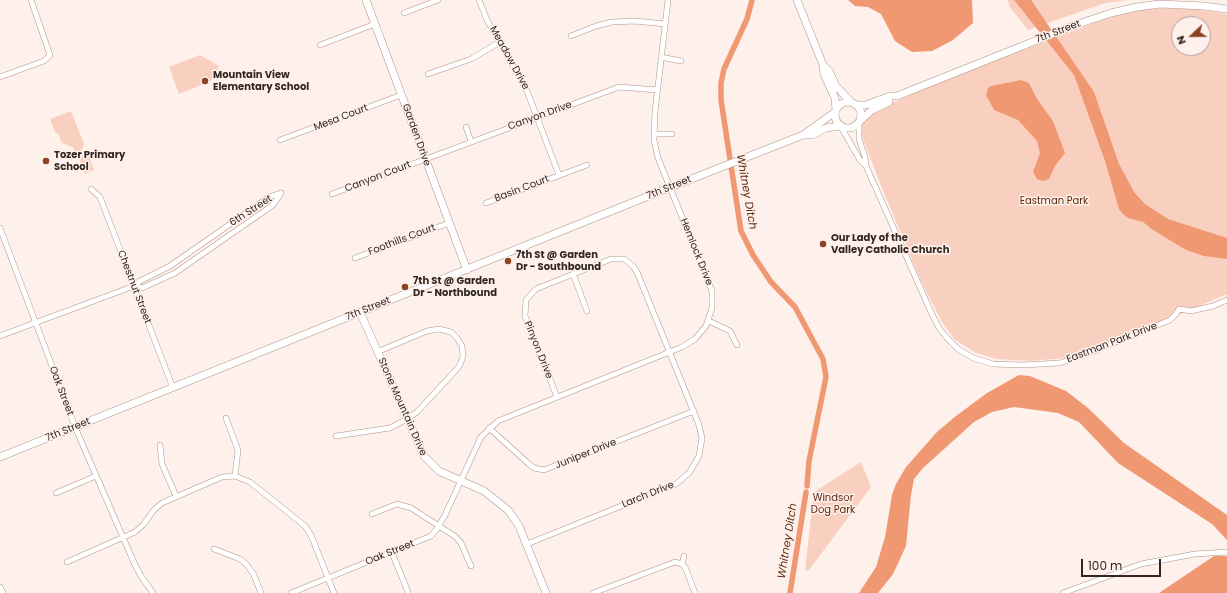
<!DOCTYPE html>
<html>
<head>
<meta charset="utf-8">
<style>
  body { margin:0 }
  #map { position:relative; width:1227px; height:593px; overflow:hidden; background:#fef0eb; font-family:Poppins,sans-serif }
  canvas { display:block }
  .north { position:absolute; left:1171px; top:16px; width:40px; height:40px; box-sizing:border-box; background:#fef0eb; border:1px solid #ac9f9a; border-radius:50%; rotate:248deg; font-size:11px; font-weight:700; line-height:16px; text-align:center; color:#322621 }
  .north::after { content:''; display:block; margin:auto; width:14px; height:18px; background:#8b4322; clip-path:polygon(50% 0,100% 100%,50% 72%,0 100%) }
  .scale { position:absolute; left:1081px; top:559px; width:80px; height:18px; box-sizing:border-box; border:2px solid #322621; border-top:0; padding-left:5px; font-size:12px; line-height:14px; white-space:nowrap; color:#322621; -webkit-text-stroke:3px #fef0eb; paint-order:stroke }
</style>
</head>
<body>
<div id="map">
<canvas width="1227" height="593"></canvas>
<div class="north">N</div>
<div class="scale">100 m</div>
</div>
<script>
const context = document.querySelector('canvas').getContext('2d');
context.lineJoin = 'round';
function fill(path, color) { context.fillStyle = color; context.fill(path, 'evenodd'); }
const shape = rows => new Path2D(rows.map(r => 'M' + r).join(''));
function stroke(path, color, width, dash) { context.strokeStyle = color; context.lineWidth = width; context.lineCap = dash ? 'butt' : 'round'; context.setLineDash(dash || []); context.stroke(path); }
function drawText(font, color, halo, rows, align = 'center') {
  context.font = font + ' Poppins,sans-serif'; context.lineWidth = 3; context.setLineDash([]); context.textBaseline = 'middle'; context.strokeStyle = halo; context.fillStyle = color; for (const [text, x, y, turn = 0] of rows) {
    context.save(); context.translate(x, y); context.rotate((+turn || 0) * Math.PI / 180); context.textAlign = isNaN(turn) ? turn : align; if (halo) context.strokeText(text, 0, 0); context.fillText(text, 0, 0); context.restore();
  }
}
const green = shape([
  [1008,0,1128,0,1105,3,1028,30,1009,6],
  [1186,8,1227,14,1227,294,1167,320,1091,351,1065,358,1030,361,997,359,976,353,954,339,942,322,922,283,883,191,857,123,859,117,957,75,1105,19,1144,9],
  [1179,24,1203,24,1203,48,1179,48],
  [200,55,219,66,211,81,179,94,169,67],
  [71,111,84,144,81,152,74,156,71,153,74,150,73,147,62,143,58,133,55,132,50,119],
  [88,154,94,170,85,174,79,158],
  [861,462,871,487,809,570,805,570,814,492]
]);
const water = shape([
  [848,0,972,0,973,23,953,40,932,51,912,52,895,41,881,14,868,7,855,6],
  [1014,0,1031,0,1094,92,1119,164,1134,192,1145,204,1168,219,1227,238,1227,259,1204,256,1186,250,1153,230,1143,222,1128,218,1123,214,1119,209,1105,161,1074,75],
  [1021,80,1029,83,1037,99,1053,121,1065,153,1055,166,1049,179,1043,181,1037,179,1033,172,1040,153,1037,141,1018,120,994,110,986,95,988,88,991,86],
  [1019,375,1030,376,1066,391,1088,408,1124,443,1227,515,1227,540,1212,524,1118,463,1079,422,1058,413,1014,407,992,412,974,422,923,468,914,479,911,495,906,546,893,574,878,593,859,593,876,567,885,537,892,495,896,484,906,467,937,432,956,416,987,393],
  [1214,556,1227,556,1227,593,1159,593]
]);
const canal = shape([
  [752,0,747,19,724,69,721,83,721,100,741,231,753,255,771,282,795,307,823,359,826,377,809,461,807,486],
  [790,593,806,492]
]);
const street = shape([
  [479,0,487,20,527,91,559,175],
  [404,13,438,0],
  [571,36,596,26,612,22,635,21,665,24],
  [320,45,375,24],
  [661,57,681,61],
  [428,74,471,59,500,42],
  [0,77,44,61,50,55,31,0],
  [859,123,859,139,865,157,866,166,931,312,939,328,947,338,958,349,973,358,993,364,1023,365,1060,363,1094,351,1170,320,1176,314,1179,309,1191,311,1213,306,1227,300],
  [466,127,471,141],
  [841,127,860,160,866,166],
  [654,134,672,134],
  [280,140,401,95],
  [91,189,100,197,173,388],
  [332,194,619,87,658,90],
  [486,203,587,165],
  [0,228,75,427,135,565,141,576,153,593],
  [355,258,449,223],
  [573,274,587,311],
  [134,286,142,288,175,273,273,205,281,193],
  [709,321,730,331,737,345],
  [0,336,134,286,140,281,170,266,269,197,281,193],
  [226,418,238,450,235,476],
  [489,428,529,464,534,468,544,470,694,411],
  [336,436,390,428,407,419,417,412,456,370,460,365,463,356,462,346,457,338,451,332,439,329,427,331,377,352],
  [160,445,162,464,176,496],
  [56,493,96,476],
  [372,514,397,504,411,508,456,537,461,543,471,566],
  [527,544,676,484,689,473,699,456,702,438,699,425,637,272,633,266,624,259,611,259,536,289,526,300,525,316,557,397],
  [214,549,240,559,246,564,253,573,261,593],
  [392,553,408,592],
  [67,562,135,532,144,524,153,511,162,503,222,477,235,476,250,482,305,526,311,535,334,593],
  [682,564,684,556],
  [0,587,3,593],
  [291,593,431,536,437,529,445,515,481,437,498,421,682,347,695,339,706,326,712,308,712,291,658,158,654,140,655,112,668,0],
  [593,593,675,562,682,564,685,567,695,593],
  [1063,593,1141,564,1195,554,1227,552]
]);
const secondary = shape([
  [366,0,467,270],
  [797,0,823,65,824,74,835,98,836,110],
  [823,65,829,71,836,86,851,102],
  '835 115a13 13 0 1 1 26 0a13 13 0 1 1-26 0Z',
  [856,105,866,105,890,96,897,96,1075,25,1111,13,1137,7,1160,4,1204,6,1227,9],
  [860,121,872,110,889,102],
  [803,135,835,112],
  [360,312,424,456,439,471,484,491,508,510,519,526,546,593],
  [0,457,671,187,803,135,812,135,826,128,840,126]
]);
const markers = [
  [205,81,4,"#8b4322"],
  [46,161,4,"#8b4322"],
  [823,244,4,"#8b4322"],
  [508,261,4,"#8b4322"],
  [405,287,4,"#8b4322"]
];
const streetNames = [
  ["7th Street",1058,32,-21],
  ["Meadow Drive",509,58,61],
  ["Canyon Drive",540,116,-20],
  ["Mesa Court",341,118,-21],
  ["Garden Drive",416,135,70],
  ["Canyon Court",378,177,-21],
  ["7th Street",669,188,-22],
  ["Basin Court",522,189,-21],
  ["6th Street",251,211,-33],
  ["Foothills Court",402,240,-21],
  ["Hemlock Drive",696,252,68],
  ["Chestnut Street",134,287,69],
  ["7th Street",368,309,-22],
  ["Eastman Park Drive",1112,343,-21],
  ["Pinyon Drive",538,350,68],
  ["Oak Street",61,391,69],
  ["Stone Mountain Drive",402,407,66],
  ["7th Street",68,430,-22],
  ["Juniper Drive",586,454,-22],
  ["Larch Drive",648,495,-22],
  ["Oak Street",390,553,-22]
];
const poiNames = [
  ["Mountain View",213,75],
  ["Elementary School",213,87],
  ["Tozer Primary",54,155],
  ["School",54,167],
  ["Our Lady of the",831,238],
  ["Valley Catholic Church",831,250],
  ["7th St @ Garden",516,255],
  ["Dr - Southbound",516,267],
  ["7th St @ Garden",413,281],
  ["Dr - Northbound",413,293]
];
const parkNames = [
  ["Eastman Park",1054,201],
  ["Windsor",833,498],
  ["Dog Park",833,510]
];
const waterNames = [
  ["Whitney Ditch",746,192,80],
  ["Whitney Ditch",788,541,-81]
];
fill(green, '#f9d0bf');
fill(water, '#f09872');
stroke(canal, '#f09872', 5.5);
stroke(street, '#b19386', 6);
stroke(secondary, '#b19386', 8);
stroke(street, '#fff', 5);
stroke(secondary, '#fff', 7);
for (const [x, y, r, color] of markers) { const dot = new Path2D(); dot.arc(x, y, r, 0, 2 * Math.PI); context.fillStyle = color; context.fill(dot); stroke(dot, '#fef0eb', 1.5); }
drawText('10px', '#322621', '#fef0eb', streetNames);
drawText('bold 10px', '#322621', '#fef0eb', poiNames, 'left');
drawText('10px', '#5e270c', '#fef0eb', parkNames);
drawText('italic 11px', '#622b10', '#fef0eb', waterNames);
</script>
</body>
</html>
